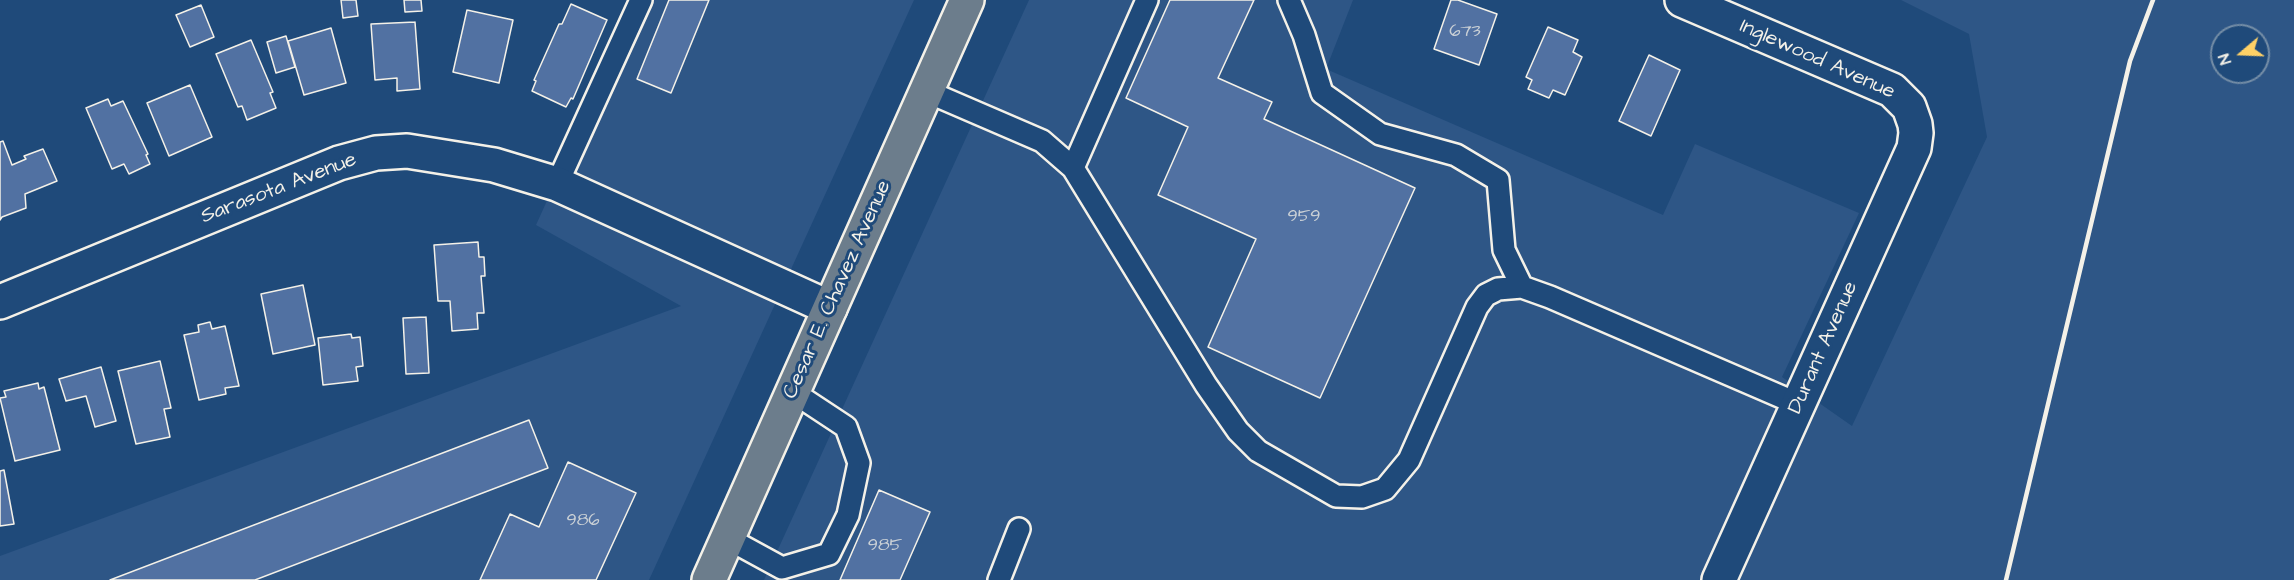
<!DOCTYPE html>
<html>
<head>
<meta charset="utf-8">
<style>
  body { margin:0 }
  #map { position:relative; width:2294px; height:580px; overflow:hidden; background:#1f4a7a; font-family:"Architects Daughter",sans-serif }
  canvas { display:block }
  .north { position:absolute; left:2210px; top:24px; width:60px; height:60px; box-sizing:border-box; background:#1f4a7a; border:2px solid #748da6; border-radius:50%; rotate:251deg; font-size:16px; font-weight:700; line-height:24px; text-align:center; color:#f4f1e8 }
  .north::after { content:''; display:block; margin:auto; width:21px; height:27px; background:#ffd166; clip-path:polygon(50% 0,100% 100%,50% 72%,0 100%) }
</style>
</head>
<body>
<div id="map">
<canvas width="2294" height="580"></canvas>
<div class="north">N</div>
</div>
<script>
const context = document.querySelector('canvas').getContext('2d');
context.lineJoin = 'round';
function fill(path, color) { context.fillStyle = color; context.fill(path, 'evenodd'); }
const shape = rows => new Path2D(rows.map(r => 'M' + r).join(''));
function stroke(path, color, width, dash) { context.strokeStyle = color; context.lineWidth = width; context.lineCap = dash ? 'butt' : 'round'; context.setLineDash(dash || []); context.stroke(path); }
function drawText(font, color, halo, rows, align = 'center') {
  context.font = font + ' "Architects Daughter",sans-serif'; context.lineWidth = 6; context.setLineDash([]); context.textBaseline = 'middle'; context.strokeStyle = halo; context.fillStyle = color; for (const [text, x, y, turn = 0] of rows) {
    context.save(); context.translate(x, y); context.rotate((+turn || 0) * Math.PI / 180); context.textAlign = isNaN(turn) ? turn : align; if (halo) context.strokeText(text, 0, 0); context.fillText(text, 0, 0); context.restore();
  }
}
const built = shape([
  [638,0,914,0,649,580,0,580,0,556,681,306,536,225],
  [1029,0,1353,0,1326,69,1663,215,1695,144,1859,213,1782,377,1852,426,1987,137,1969,34,1901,0,2294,0,2294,580,764,580],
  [2222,36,2258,36,2258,72,2222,72]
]);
const building = shape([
  [341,0,356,0,358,16,343,18,341,0],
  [404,0,421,0,422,11,405,12,404,0],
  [669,0,709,0,671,93,637,79,669,0],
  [1170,0,1254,0,1218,78,1272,102,1264,119,1415,188,1320,398,1208,347,1256,239,1158,195,1188,127,1126,98,1170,0],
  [1451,0,1458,0,1497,14,1479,65,1434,49,1451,0],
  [571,4,607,20,573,99,571,98,566,107,532,91,536,81,534,80,559,24,562,24,571,4],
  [201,5,214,37,190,47,176,15,201,5],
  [467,10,513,20,499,83,453,72,467,10],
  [415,22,420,89,397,91,397,78,375,80,371,24,415,22],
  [1548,27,1578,40,1573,52,1582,57,1565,95,1553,90,1549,98,1528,89,1532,80,1526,77,1548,27],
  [331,28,346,83,304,95,288,41,331,28],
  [286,36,295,67,276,73,267,42,286,36],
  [251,40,273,92,270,93,276,108,247,120,242,106,238,107,216,54,251,40],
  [1649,55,1680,70,1651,136,1619,121,1649,55],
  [190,85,212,137,169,156,147,103,190,85],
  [108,99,111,106,123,101,148,154,146,155,150,164,129,174,124,164,112,169,86,108,108,99],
  [3,141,12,165,26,159,24,156,43,149,57,181,25,194,26,208,2,217,0,220,0,142,3,141],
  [478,242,479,257,484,257,485,276,481,276,484,313,477,313,478,329,452,331,450,301,438,301,434,245,478,242],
  [303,285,315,345,273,354,261,294,303,285],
  [426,317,429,373,406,374,403,318,426,317],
  [210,322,212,329,225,326,239,386,225,388,226,394,199,400,184,335,199,332,198,325,210,322],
  [351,334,352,338,360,337,363,366,356,367,358,381,323,385,318,338,351,334],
  [160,361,171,408,164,409,170,437,136,444,118,371,160,361],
  [101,367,116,421,95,427,86,396,66,401,59,379,101,367],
  [38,383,39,389,44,387,60,450,15,461,0,398,6,397,4,391,38,383],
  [529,420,548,468,255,580,110,580,529,420],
  [568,462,636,493,596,580,480,580,510,514,539,527,568,462],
  [4,470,14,524,0,526,0,471,4,470],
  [879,490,930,512,900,580,840,580,879,490]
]);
const lane = shape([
  [1289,0,1304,35,1322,93,1380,134,1456,155,1498,180,1504,250,1522,287],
  [926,91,1042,141,1073,168,1206,385,1238,431,1258,451,1336,496,1362,497,1385,489,1409,460,1477,307,1486,295,1498,289,1522,287,1550,297,1798,404],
  [1073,168,1147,0],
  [557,184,641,0],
  [727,538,782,568,829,554,848,515,859,463,846,427,793,392],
  [999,580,1019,529]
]);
const street = shape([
  [1682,0,1892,90,1909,107,1915,124,1916,133,1914,148,1719,580],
  [0,302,339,163,376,153,407,151,494,165,557,184,830,308]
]);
const primary = shape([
  [709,580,967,0]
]);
const rail = shape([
  [2006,580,2130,61,2153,0]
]);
const numberNames = [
  ["673",1465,32],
  ["959",1304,217],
  ["986",583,521],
  ["985",885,546]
];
const streetNames = [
  ["Inglewood Avenue",1817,60,24],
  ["Sarasota Avenue",279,189,-21],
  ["Cesar E. Chavez Avenue",838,290,-66],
  ["Durant Avenue",1824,348,-66]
];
fill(built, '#2e5686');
fill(building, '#5171a2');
stroke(building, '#f4f1e8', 1.5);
stroke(lane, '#f4f1e8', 26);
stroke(street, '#f4f1e8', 38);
stroke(primary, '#f4f1e8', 38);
stroke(lane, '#1f4a7a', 21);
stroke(street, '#1f4a7a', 33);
stroke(primary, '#6c7d8c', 33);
stroke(rail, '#f4f1e8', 4.5);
drawText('18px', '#cbd1d6', null, numberNames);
drawText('21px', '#f4f1e8', '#1f4a7a', streetNames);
</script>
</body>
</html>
